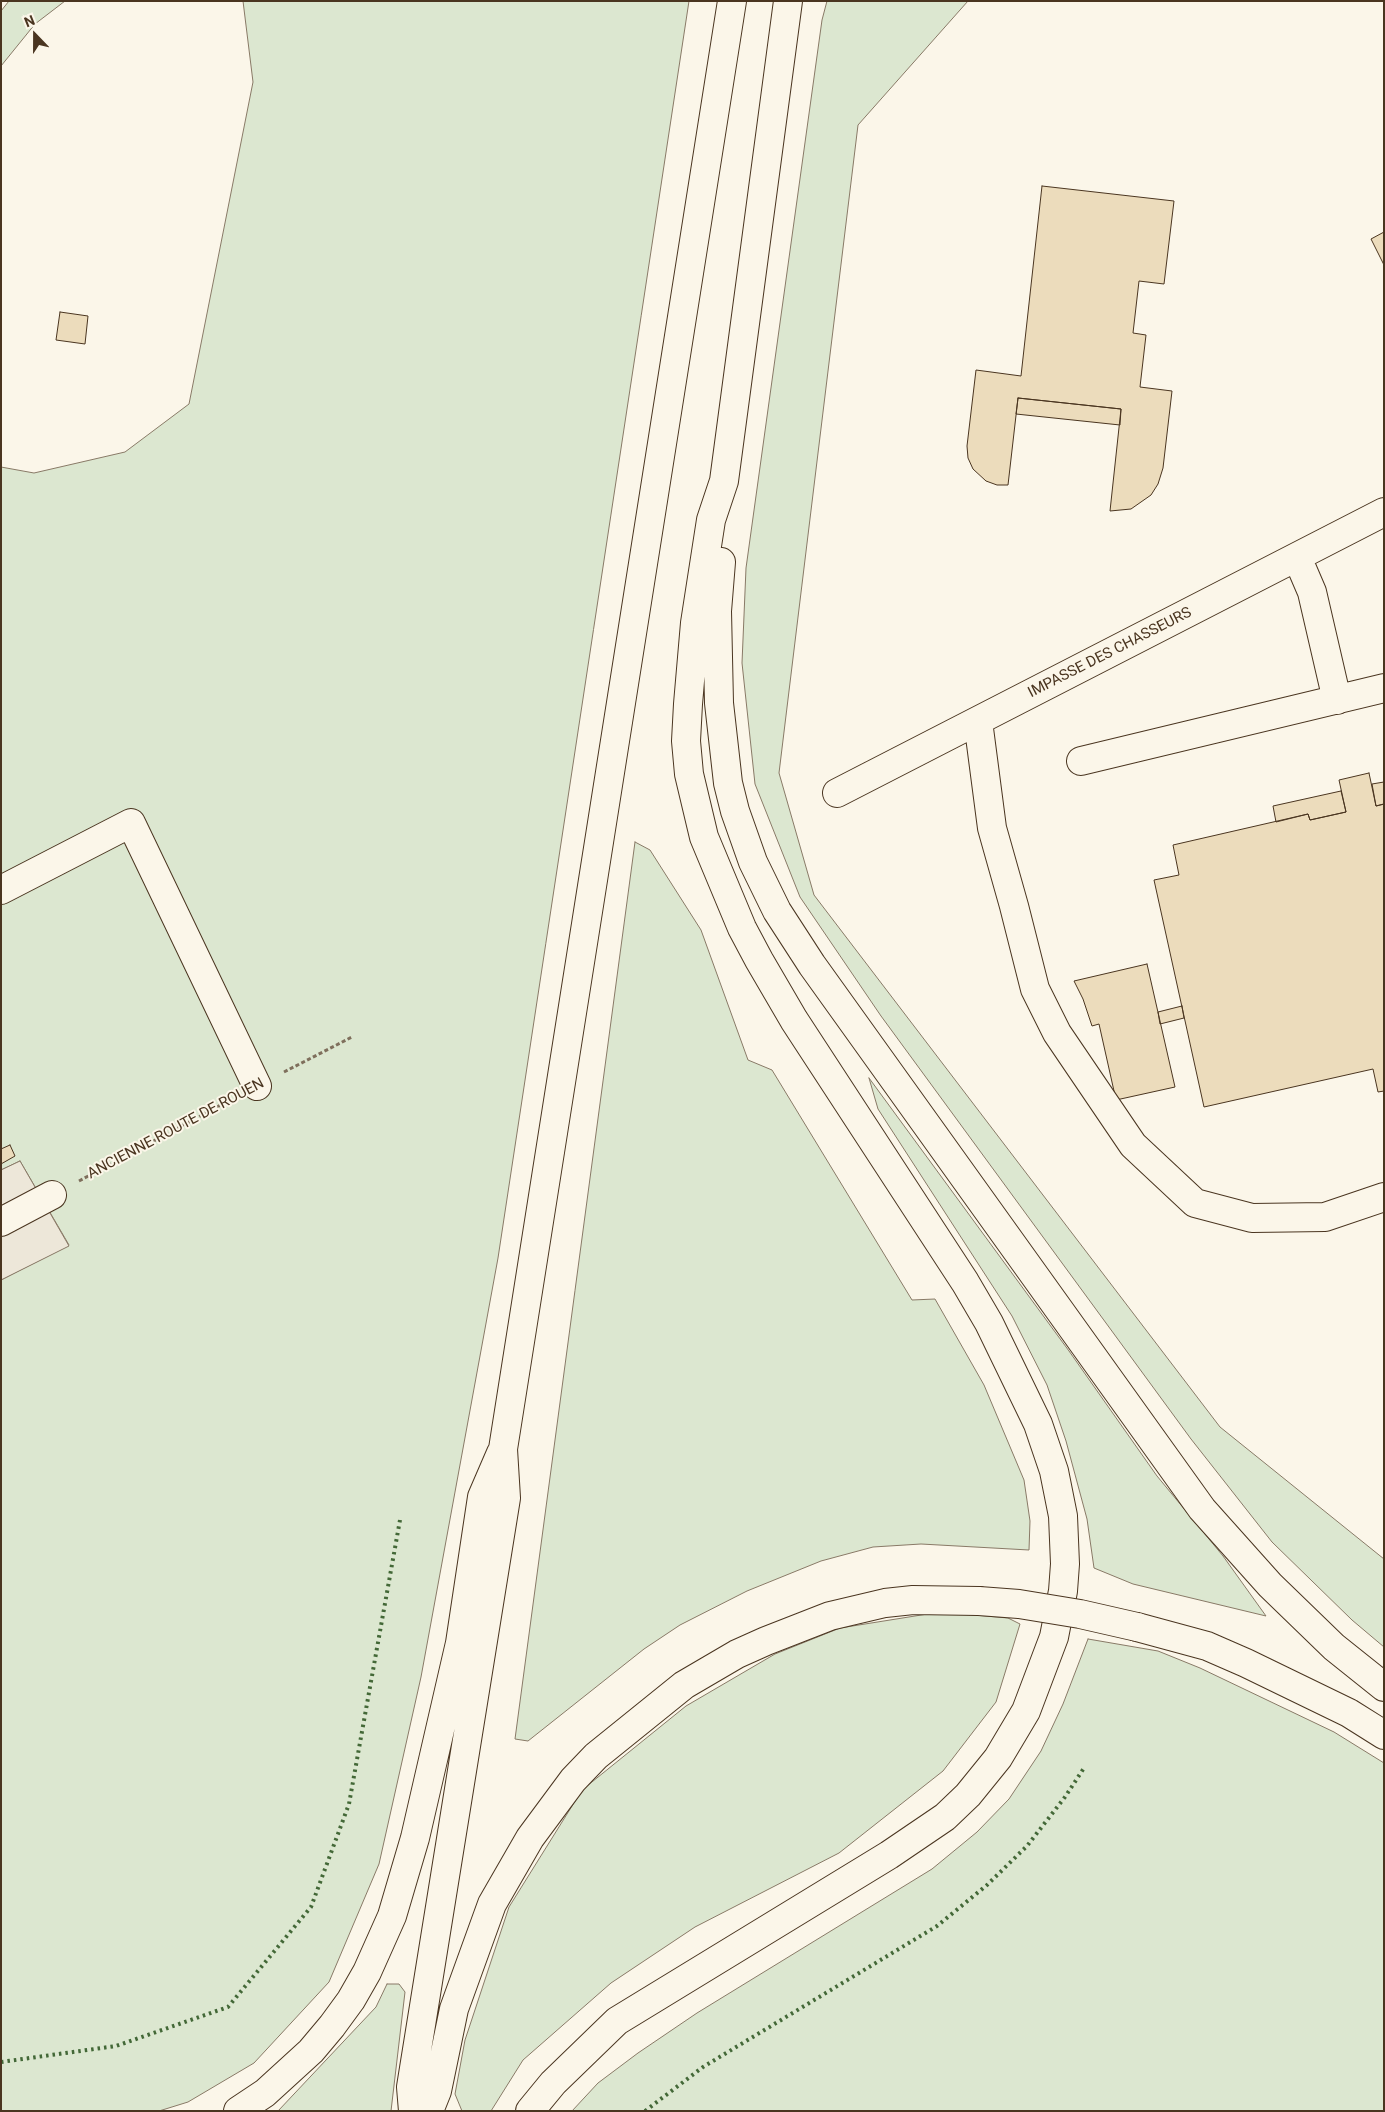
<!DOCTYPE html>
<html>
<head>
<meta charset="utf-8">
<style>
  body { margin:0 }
  #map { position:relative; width:1385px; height:2112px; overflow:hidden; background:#fbf6e9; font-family:Roboto,sans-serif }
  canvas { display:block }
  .frame { position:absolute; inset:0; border:2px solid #4a3520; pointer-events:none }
  .north { position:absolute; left:10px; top:10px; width:50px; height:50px; -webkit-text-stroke:4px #fbf6e9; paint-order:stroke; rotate:338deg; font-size:14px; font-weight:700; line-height:20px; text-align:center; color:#4a3520 }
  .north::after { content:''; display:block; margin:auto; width:18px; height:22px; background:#4a3520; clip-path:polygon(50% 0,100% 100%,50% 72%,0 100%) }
</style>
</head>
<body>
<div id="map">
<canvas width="1385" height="2112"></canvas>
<div class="frame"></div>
<div class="north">N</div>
</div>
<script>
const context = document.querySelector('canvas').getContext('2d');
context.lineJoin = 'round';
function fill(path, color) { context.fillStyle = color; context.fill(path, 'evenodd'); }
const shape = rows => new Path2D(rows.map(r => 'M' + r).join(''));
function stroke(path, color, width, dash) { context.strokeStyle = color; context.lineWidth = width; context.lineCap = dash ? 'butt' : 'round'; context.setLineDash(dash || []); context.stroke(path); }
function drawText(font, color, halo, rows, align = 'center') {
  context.font = font + ' Roboto,sans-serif'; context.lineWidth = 4; context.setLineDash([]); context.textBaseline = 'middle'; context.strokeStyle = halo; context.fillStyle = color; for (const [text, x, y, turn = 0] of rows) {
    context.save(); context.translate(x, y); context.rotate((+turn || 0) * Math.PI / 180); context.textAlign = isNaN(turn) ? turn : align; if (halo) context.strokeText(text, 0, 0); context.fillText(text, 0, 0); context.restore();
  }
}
const green = shape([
  [9,1,65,1,35,24,1,66,1,11,9,1],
  [243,1,689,1,498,1258,421,1677,379,1864,329,1982,254,2063,188,2102,159,2111,1,2111,1,1280,69,1245,20,1161,1,1170,1,467,34,473,125,452,189,404,253,82,243,1],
  [827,1,968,1,858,125,779,773,814,895,1220,1427,1384,1559,1384,1647,1352,1620,1272,1542,1191,1439,881,1016,800,897,755,784,742,663,746,568,822,20,827,1],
  [635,842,650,850,701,930,748,1060,772,1070,912,1300,935,1299,984,1385,1024,1480,1030,1521,1029,1550,921,1544,873,1547,821,1561,747,1591,680,1625,644,1649,528,1741,515,1739,635,842],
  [869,1078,1069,1351,1157,1476,1223,1556,1266,1616,1133,1584,1094,1568,1087,1519,1066,1441,1047,1385,1012,1316,878,1109,869,1078],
  [940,1612,1008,1618,1020,1624,996,1702,943,1771,839,1853,695,1927,611,1983,523,2060,491,2111,462,2111,455,2094,465,2040,509,1907,582,1790,686,1706,775,1654,840,1628,940,1612],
  [1088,1639,1158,1651,1200,1668,1334,1732,1384,1763,1384,2111,572,2111,598,2083,638,2053,697,2013,932,1869,977,1832,1009,1799,1041,1751,1063,1704,1088,1639],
  [387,1984,399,1984,405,1992,391,2111,278,2111,376,2007,387,1984]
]);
const parking = shape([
  [20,1161,69,1246,1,1280,1,1170,20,1161]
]);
const building = shape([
  [1042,186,1174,201,1164,284,1139,281,1133,333,1146,335,1140,387,1172,391,1163,468,1158,484,1151,495,1131,509,1110,511,1121,409,1018,398,1008,485,997,485,986,481,973,469,968,458,967,446,976,370,1021,376,1042,186],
  [1384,232,1384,265,1371,239,1384,232],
  [60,312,88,316,85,344,56,340,60,312],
  [1018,398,1121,409,1120,425,1016,414,1018,398],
  [1369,773,1376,806,1384,804,1384,1091,1378,1092,1373,1069,1204,1107,1154,880,1179,875,1173,845,1308,814,1310,820,1346,812,1339,780,1369,773],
  [1384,782,1384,804,1376,806,1372,784,1384,782],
  [1341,791,1346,812,1310,820,1308,814,1276,822,1273,806,1341,791],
  [1147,964,1175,1087,1116,1100,1099,1024,1092,1026,1083,999,1074,981,1147,964],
  [1182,1006,1184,1018,1160,1024,1158,1012,1182,1006],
  [10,1145,15,1156,1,1164,1,1149,10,1145]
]);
const path = shape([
  [284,1072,352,1037],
  [79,1181,230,1100]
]);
const minor = shape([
  [1297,557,1312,592,1337,700],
  [978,721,992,828,1014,906,1035,989,1057,1033,1133,1145,1195,1203,1252,1218,1325,1217,1384,1197],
  [1081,761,1384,688],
  [837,793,1384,512],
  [1,890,131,823,257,1086],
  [1,1222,52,1195]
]);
const highway = shape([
  [721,562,717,611,719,703,728,783,735,811,753,862,777,911,812,965,1202,1509,1270,1585,1334,1647,1384,1687],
  [1137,1627,1207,1646,1246,1663,1349,1713,1384,1735],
  [238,2111,265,2093,311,2051,332,2026,351,2000,367,1972,392,1916,415,1838,460,1643,482,1497,501,1453],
  [413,2111,411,2087,506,1498,503,1449,732,1],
  [429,2111,437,2091,454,2009,492,1904,530,1838,573,1780,596,1756,684,1685,737,1654,766,1641,830,1616,885,1603,913,1600,979,1601],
  [530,2111,553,2083,617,2021,889,1855,945,1817,968,1795,998,1758,1026,1711,1054,1637,1063,1591,1065,1564,1063,1516,1054,1471,1038,1424,989,1323,965,1282,794,1020,759,960,742,928,704,837,689,774,686,741,688,704,695,623,711,520,724,481,788,1]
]);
const highwayBridge = shape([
  [979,1601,1019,1604,1080,1614,1137,1627]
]);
const hedge = shape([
  [1,2062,116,2046,228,2007,311,1907,349,1804,400,1520],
  [645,2111,703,2067,937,1926,987,1885,1027,1846,1065,1797,1084,1768]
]);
const streetNames = [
  ["IMPASSE DES CHASSEURS",1110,653,-27],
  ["ANCIENNE ROUTE DE ROUEN",176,1129,-28]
];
fill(green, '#dce7d0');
stroke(green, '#887966', 1);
fill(parking, '#ede7d9');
stroke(parking, '#887966', 1);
fill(building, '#ecdcbc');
stroke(building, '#4a3520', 1);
stroke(minor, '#4a3520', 30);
stroke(highway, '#4a3520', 30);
stroke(path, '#7f6f5c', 3, [4, 2.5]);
stroke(minor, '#fbf6e9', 28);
stroke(highway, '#fbf6e9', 28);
stroke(highwayBridge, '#4a3520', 30, []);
stroke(highwayBridge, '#fbf6e9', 28);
stroke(hedge, '#436837', 4, [2.5, 4]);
drawText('15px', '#4a3520', '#fbf6e9', streetNames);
</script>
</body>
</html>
